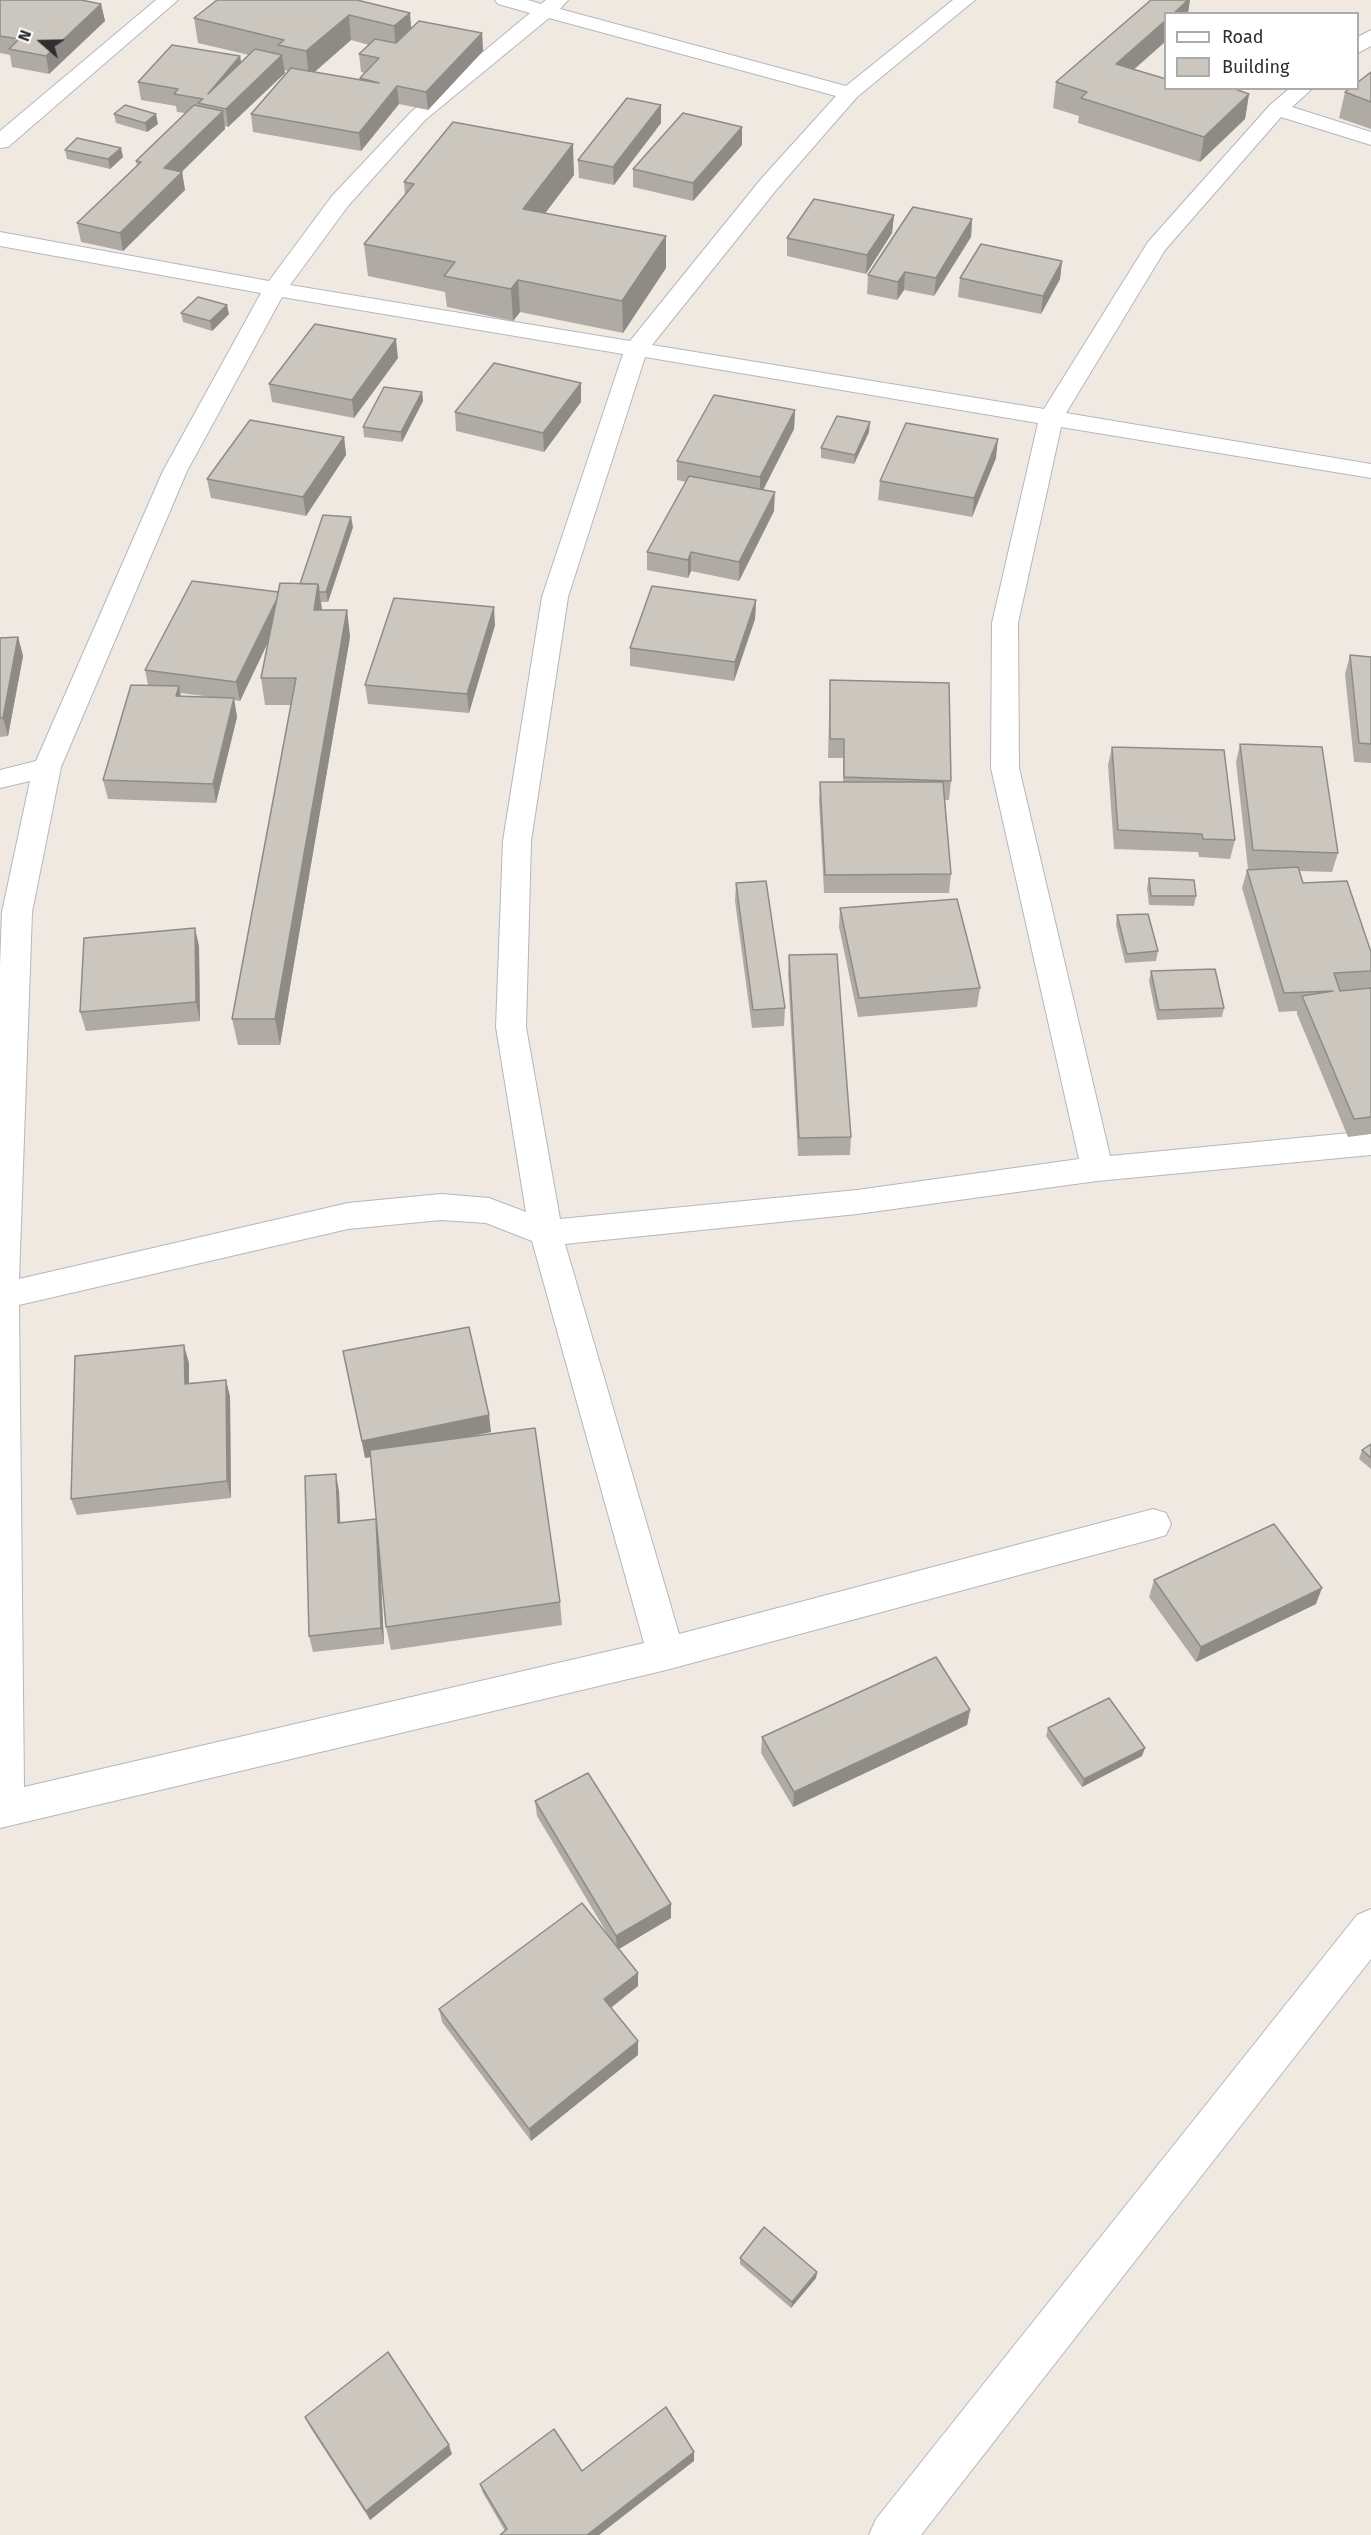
<!DOCTYPE html>
<html>
<head>
<meta charset="utf-8">
<style>
  body { margin:0 }
  #map { position:relative; width:1371px; height:2535px; overflow:hidden; background:#efe9e1; font-family:"Fira Sans",sans-serif }
  canvas { display:block }
  .legend { position:absolute; left:1164px; top:12px; width:195px; height:78px; box-sizing:border-box; background:#fff; border:2px solid #ababab; margin:0; padding:8px 10px; list-style:none; font-size:18px; color:#2e2e2e }
  .legend li { display:flex; align-items:center; gap:12px; height:30px }
  .legend b { width:30px; border:2px solid #ababab }
  .north { position:absolute; left:12px; top:12px; width:60px; height:60px; -webkit-text-stroke:4px #fff; paint-order:stroke; rotate:290deg; font-size:16px; font-weight:700; line-height:24px; text-align:center; color:#2e2e2e }
  .north::after { content:''; display:block; margin:auto; width:21px; height:27px; background:#2e2e2e; clip-path:polygon(50% 0,100% 100%,50% 72%,0 100%) }
</style>
</head>
<body>
<div id="map">
<canvas width="1371" height="2535"></canvas>
<ul class="legend">
<li><b style="height:8px;background:#fff"></b>Road</li>
<li><b style="height:16px;background:#cbc7bf"></b>Building</li>
</ul>
<div class="north">N</div>
</div>
<script>
const context = document.querySelector('canvas').getContext('2d');
context.lineJoin = 'round';
const shape = rows => new Path2D(rows.map(r => 'M' + r).join(''));
function stroke(path, color, width, dash) { context.strokeStyle = color; context.lineWidth = width; context.lineCap = dash ? 'butt' : 'round'; context.setLineDash(dash || []); context.stroke(path); }
function fill(path, color) { context.fillStyle = color; context.fill(path, 'evenodd'); }
const minor = shape([
  [156,0,178,0,8,147,0,148,0,131,156,0],
  [495,0,528,0,541,4,546,0,568,0,560,9,846,86,953,0,975,0,857,97,777,189,652,345,1044,409,1148,242,1270,105,1290,88,1313,88,1292,107,1371,132,1371,145,1281,117,1165,250,1066,413,1371,464,1371,478,1061,427,1018,623,1019,768,1110,1156,1371,1131,1371,1155,1097,1181,857,1214,565,1244,679,1634,1153,1509,1166,1513,1171,1524,1166,1535,1153,1539,666,1670,0,1828,0,965,2,912,30,781,0,788,0,770,36,761,163,471,261,293,0,246,0,232,269,281,332,196,411,112,530,13,498,4,495,0],
  [549,18,836,96,761,179,630,341,290,285,348,206,425,120,549,18],
  [282,297,623,354,542,597,503,841,496,1027,526,1212,489,1198,441,1194,348,1203,19,1279,32,912,61,767,187,471,282,297],
  [645,357,1038,423,992,623,991,768,1079,1159,857,1190,560,1219,526,1027,531,841,568,597,645,357],
  [441,1220,486,1223,532,1241,644,1643,24,1787,19,1305,348,1229,441,1220],
  [1371,30,1371,46,1358,53,1358,37,1371,30],
  [1371,1909,1371,1959,921,2535,869,2535,876,2519,1357,1915,1371,1909]
]);
const wall = shape([
  [0,0,101,4,105,21,49,74,12,67,10,55,0,53],
  [357,0,411,28,482,33,483,51,428,110,399,104,361,151,253,132,251,114,288,71,284,70,285,73,228,127,225,126,225,129,182,172,185,190,123,251,81,242,77,223,137,166,136,161,185,113,177,112,176,106,141,100,138,82,240,56,241,63,249,55,198,43,194,18],
  [351,40,369,45,359,54,361,72,365,73,360,78,360,80,314,72],
  [1134,69,1166,88,1249,94,1245,119,1200,162,1078,123,1079,116,1053,108,1056,82],
  [1371,72,1371,129,1339,118,1345,92],
  [661,105,661,123,614,185,579,178,578,160],
  [114,114,158,124,147,132,116,123],
  [742,145,693,201,633,187,633,169],
  [65,150,123,157,110,169,67,159],
  [574,175,545,213,666,268,623,333,520,312,513,321,447,307,445,292,368,276,364,244,405,195,404,182],
  [894,215,892,233,866,274,787,256,787,238],
  [972,219,971,237,934,296,904,290,897,300,867,294,868,275],
  [1062,261,1060,279,1041,314,958,297,960,278],
  [181,313,229,314,212,331,183,322],
  [398,358,354,418,272,402,269,384],
  [422,392,423,401,402,442,364,437,363,427],
  [581,402,544,452,456,431,455,412],
  [795,410,794,429,763,490,774,511,739,581,691,571,688,578,647,570,647,552,686,482,677,480,677,461],
  [869,432,854,464,821,458,821,448],
  [344,437,346,455,306,516,211,498,207,479],
  [996,458,972,517,878,500,880,481],
  [353,527,328,602,321,602,322,610,347,610,350,637,280,1045,238,1045,232,1019,291,705,265,705,261,678,268,642,240,701,234,700,237,717,216,803,108,799,103,780,148,685,145,670,278,592,300,584],
  [180,693,212,697,181,696],
  [756,600,755,619,734,681,630,666,630,648],
  [495,625,469,713,368,704,365,685],
  [18,637,23,656,8,736,0,737,0,638],
  [1350,655,1371,657,1371,763,1354,762,1345,674],
  [830,680,951,781,949,800,945,800,951,874,949,893,824,893,819,801,820,782,843,782,843,758,828,758],
  [1240,744,1338,853,1332,872,1299,871,1303,883,1371,952,1371,1134,1348,1137,1297,1014,1297,1011,1279,1012,1242,888,1247,870,1259,869,1248,869,1236,762],
  [1112,747,1235,840,1230,859,1199,857,1198,852,1114,849,1108,765],
  [1149,878,1196,896,1194,906,1149,905,1147,888],
  [736,883,785,1008,784,1026,752,1028,735,901],
  [840,908,980,988,977,1007,858,1017,839,927],
  [1117,915,1158,951,1156,961,1125,963,1116,925],
  [199,946,200,1021,86,1031,80,1012],
  [789,955,851,1137,850,1155,798,1156,788,973],
  [1151,971,1224,1008,1222,1017,1157,1020,1149,981],
  [343,1351,489,1415,491,1432,466,1437,560,1602,562,1625,391,1650,386,1627,380,1562,384,1644,313,1652,309,1636,339,1491,340,1523,376,1519,371,1457,365,1458],
  [189,1363,189,1383,226,1380,230,1397,231,1498,77,1515,71,1499],
  [1371,1444,1371,1469,1359,1459,1362,1450],
  [1154,1580,1316,1604,1196,1662,1149,1597],
  [970,1710,967,1725,793,1807,761,1753,762,1737],
  [1048,1728,1142,1756,1082,1787,1046,1736],
  [535,1801,671,1918,619,1949,638,1973,638,1986,611,2008,638,2055,531,2141,442,2022,439,2009,611,1940,537,1816],
  [740,2258,817,2272,816,2278,791,2308,740,2264],
  [305,2417,452,2454,370,2520,310,2427],
  [694,2452,694,2461,505,2531,483,2493,480,2484,582,2471]
]);
const shadedWall = shape([
  [1186,0,1190,0,1188,14,1173,14],
  [101,4,105,21,49,74,46,56],
  [410,13,412,37,396,51,394,26],
  [349,15,351,40,309,77,306,51],
  [1166,20,1166,41,1112,89,1116,64],
  [482,33,483,51,428,110,426,92],
  [282,55,285,73,228,127,226,109],
  [240,56,243,74,208,94],
  [397,86,399,104,361,151,359,133],
  [1249,94,1245,119,1200,162,1204,137],
  [661,105,661,123,614,185,613,167],
  [223,111,225,129,167,186,164,168],
  [156,114,158,124,147,132,145,123],
  [742,127,742,145,693,201,693,183],
  [573,144,574,175,525,240,523,209],
  [121,148,123,157,110,169,108,159],
  [182,172,185,190,123,251,120,233],
  [894,215,892,233,866,274,867,255],
  [972,219,971,237,934,296,936,278],
  [666,236,666,268,623,333,622,301],
  [1062,261,1060,279,1041,314,1043,296],
  [905,272,904,290,897,300,898,282],
  [518,280,520,312,513,321,511,289],
  [227,305,229,314,212,331,210,321],
  [396,339,398,358,354,418,352,400],
  [581,383,581,402,544,452,543,433],
  [422,392,423,401,402,442,401,432],
  [795,410,794,429,760,496,760,477],
  [870,422,869,432,854,464,855,455],
  [344,437,346,455,306,516,303,497],
  [998,439,996,458,972,517,974,498],
  [775,492,774,511,739,581,739,562],
  [351,517,353,527,328,602,326,592],
  [691,552,691,571,688,578,688,560],
  [318,584,322,610,314,610],
  [281,592,283,611,240,701,236,682],
  [756,600,755,619,734,681,735,662],
  [494,607,495,625,469,713,467,694],
  [347,610,350,637,280,1045,275,1019],
  [18,637,23,656,8,736,3,718],
  [179,686,182,705,176,696],
  [234,698,237,717,216,803,213,784],
  [195,928,199,946,200,1021,196,1002],
  [184,1345,189,1363,189,1401,185,1384],
  [226,1380,230,1397,231,1498,227,1481],
  [489,1415,491,1432,365,1458,362,1441],
  [336,1474,339,1491,341,1539,338,1523],
  [376,1519,379,1536,384,1644,381,1628],
  [1322,1588,1316,1604,1196,1662,1201,1647],
  [970,1710,967,1725,793,1807,794,1792],
  [1145,1748,1142,1756,1082,1787,1084,1779],
  [671,1904,671,1918,617,1950,616,1936],
  [638,1973,638,1986,605,2012,604,1999],
  [638,2041,638,2055,531,2141,529,2129],
  [817,2272,816,2278,791,2308,792,2302],
  [449,2445,452,2454,370,2520,366,2511],
  [694,2452,694,2461,599,2535,587,2535]
]);
const building = shape([
  [0,0,81,0,101,4,46,56,9,49,19,39,0,36,0,0],
  [217,0,357,0,410,13,394,26,349,15,306,51,278,45,284,40,194,18,217,0],
  [1151,0,1188,0,1173,14,1166,14,1166,20,1116,64,1166,79,1166,88,1232,88,1249,94,1204,137,1081,98,1087,92,1056,82,1151,0],
  [419,21,482,33,426,92,397,86,359,133,251,114,291,68,379,83,360,78,379,58,359,54,375,39,396,43,419,21],
  [172,45,240,56,208,94,255,49,282,55,226,109,198,103,203,99,174,94,178,89,138,82,172,45],
  [1371,72,1371,102,1345,92,1350,88,1358,88,1358,82,1371,72],
  [627,98,661,105,613,167,578,160,627,98],
  [125,105,156,114,145,123,114,114,125,105],
  [194,105,223,111,164,168,182,172,120,233,77,223,141,162,136,161,194,105],
  [683,113,742,127,693,183,633,169,683,113],
  [453,122,573,144,523,209,666,236,622,301,518,280,511,289,444,276,455,262,364,244,414,184,404,182,453,122],
  [77,138,121,148,108,159,65,150,77,138],
  [814,199,894,215,867,255,787,238,814,199],
  [913,207,972,219,936,278,905,272,898,282,868,275,913,207],
  [981,244,1062,261,1043,296,960,278,981,244],
  [198,297,227,305,210,321,181,313,198,297],
  [315,324,396,339,352,400,269,384,315,324],
  [494,363,581,383,543,433,455,412,494,363],
  [384,387,422,392,401,432,363,427,384,387],
  [714,395,795,410,760,477,677,461,714,395],
  [837,416,870,422,855,455,821,448,837,416],
  [250,420,344,437,303,497,207,479,250,420],
  [906,423,998,439,974,498,880,481,906,423],
  [689,476,775,492,739,562,691,552,688,560,647,552,689,476],
  [323,515,351,517,326,592,319,592,318,584,300,584,323,515],
  [192,581,278,592,277,599,236,682,145,670,192,581],
  [280,583,318,584,314,610,347,610,275,1019,232,1019,296,678,261,678,280,583],
  [652,586,756,600,735,662,630,648,652,586],
  [394,598,494,607,467,694,365,685,394,598],
  [18,637,3,718,0,718,0,638,18,637],
  [1350,655,1371,657,1371,744,1359,743,1350,655],
  [830,680,949,683,951,781,844,777,844,739,830,739,830,680],
  [131,685,179,686,176,696,234,698,213,784,103,780,131,685],
  [1240,744,1322,747,1338,853,1253,850,1240,744],
  [1112,747,1224,750,1235,840,1203,839,1202,834,1118,830,1112,747],
  [820,782,943,782,951,874,825,875,820,782],
  [1298,867,1303,883,1347,881,1371,952,1371,971,1334,973,1340,991,1371,988,1371,1117,1354,1119,1302,996,1333,991,1284,993,1247,870,1298,867],
  [1149,878,1194,880,1196,896,1151,896,1149,878],
  [766,881,785,1008,753,1010,736,883,766,881],
  [957,899,980,988,859,998,840,908,957,899],
  [1148,914,1158,951,1127,954,1117,915,1148,914],
  [195,928,196,1002,80,1012,84,938,195,928],
  [837,954,851,1137,799,1138,789,955,837,954],
  [1215,969,1224,1008,1159,1010,1151,971,1215,969],
  [469,1327,489,1415,362,1441,343,1351,469,1327],
  [184,1345,185,1384,226,1380,227,1481,71,1499,75,1356,184,1345],
  [535,1428,560,1602,386,1627,370,1450,535,1428],
  [1371,1444,1371,1458,1362,1450,1371,1444],
  [336,1474,338,1523,376,1519,381,1628,309,1636,305,1476,336,1474],
  [1274,1524,1322,1588,1201,1647,1154,1580,1274,1524],
  [936,1657,970,1710,794,1792,762,1737,936,1657],
  [1109,1698,1145,1748,1084,1779,1048,1728,1109,1698],
  [588,1773,671,1904,616,1936,535,1801,588,1773],
  [582,1903,638,1973,604,1999,638,2041,529,2129,439,2009,582,1903],
  [764,2227,817,2272,792,2302,740,2258,764,2227],
  [388,2352,449,2445,366,2511,305,2417,388,2352],
  [666,2407,694,2452,587,2535,500,2535,507,2529,480,2484,554,2429,582,2471,666,2407]
]);
stroke(minor, '#b4b7c1', 2);
fill(minor, '#fff');
fill(wall, '#afaba4');
fill(shadedWall, '#8e8b86');
fill(building, '#cbc7bf');
stroke(building, '#8e8b86', 1.5);
</script>
</body>
</html>
